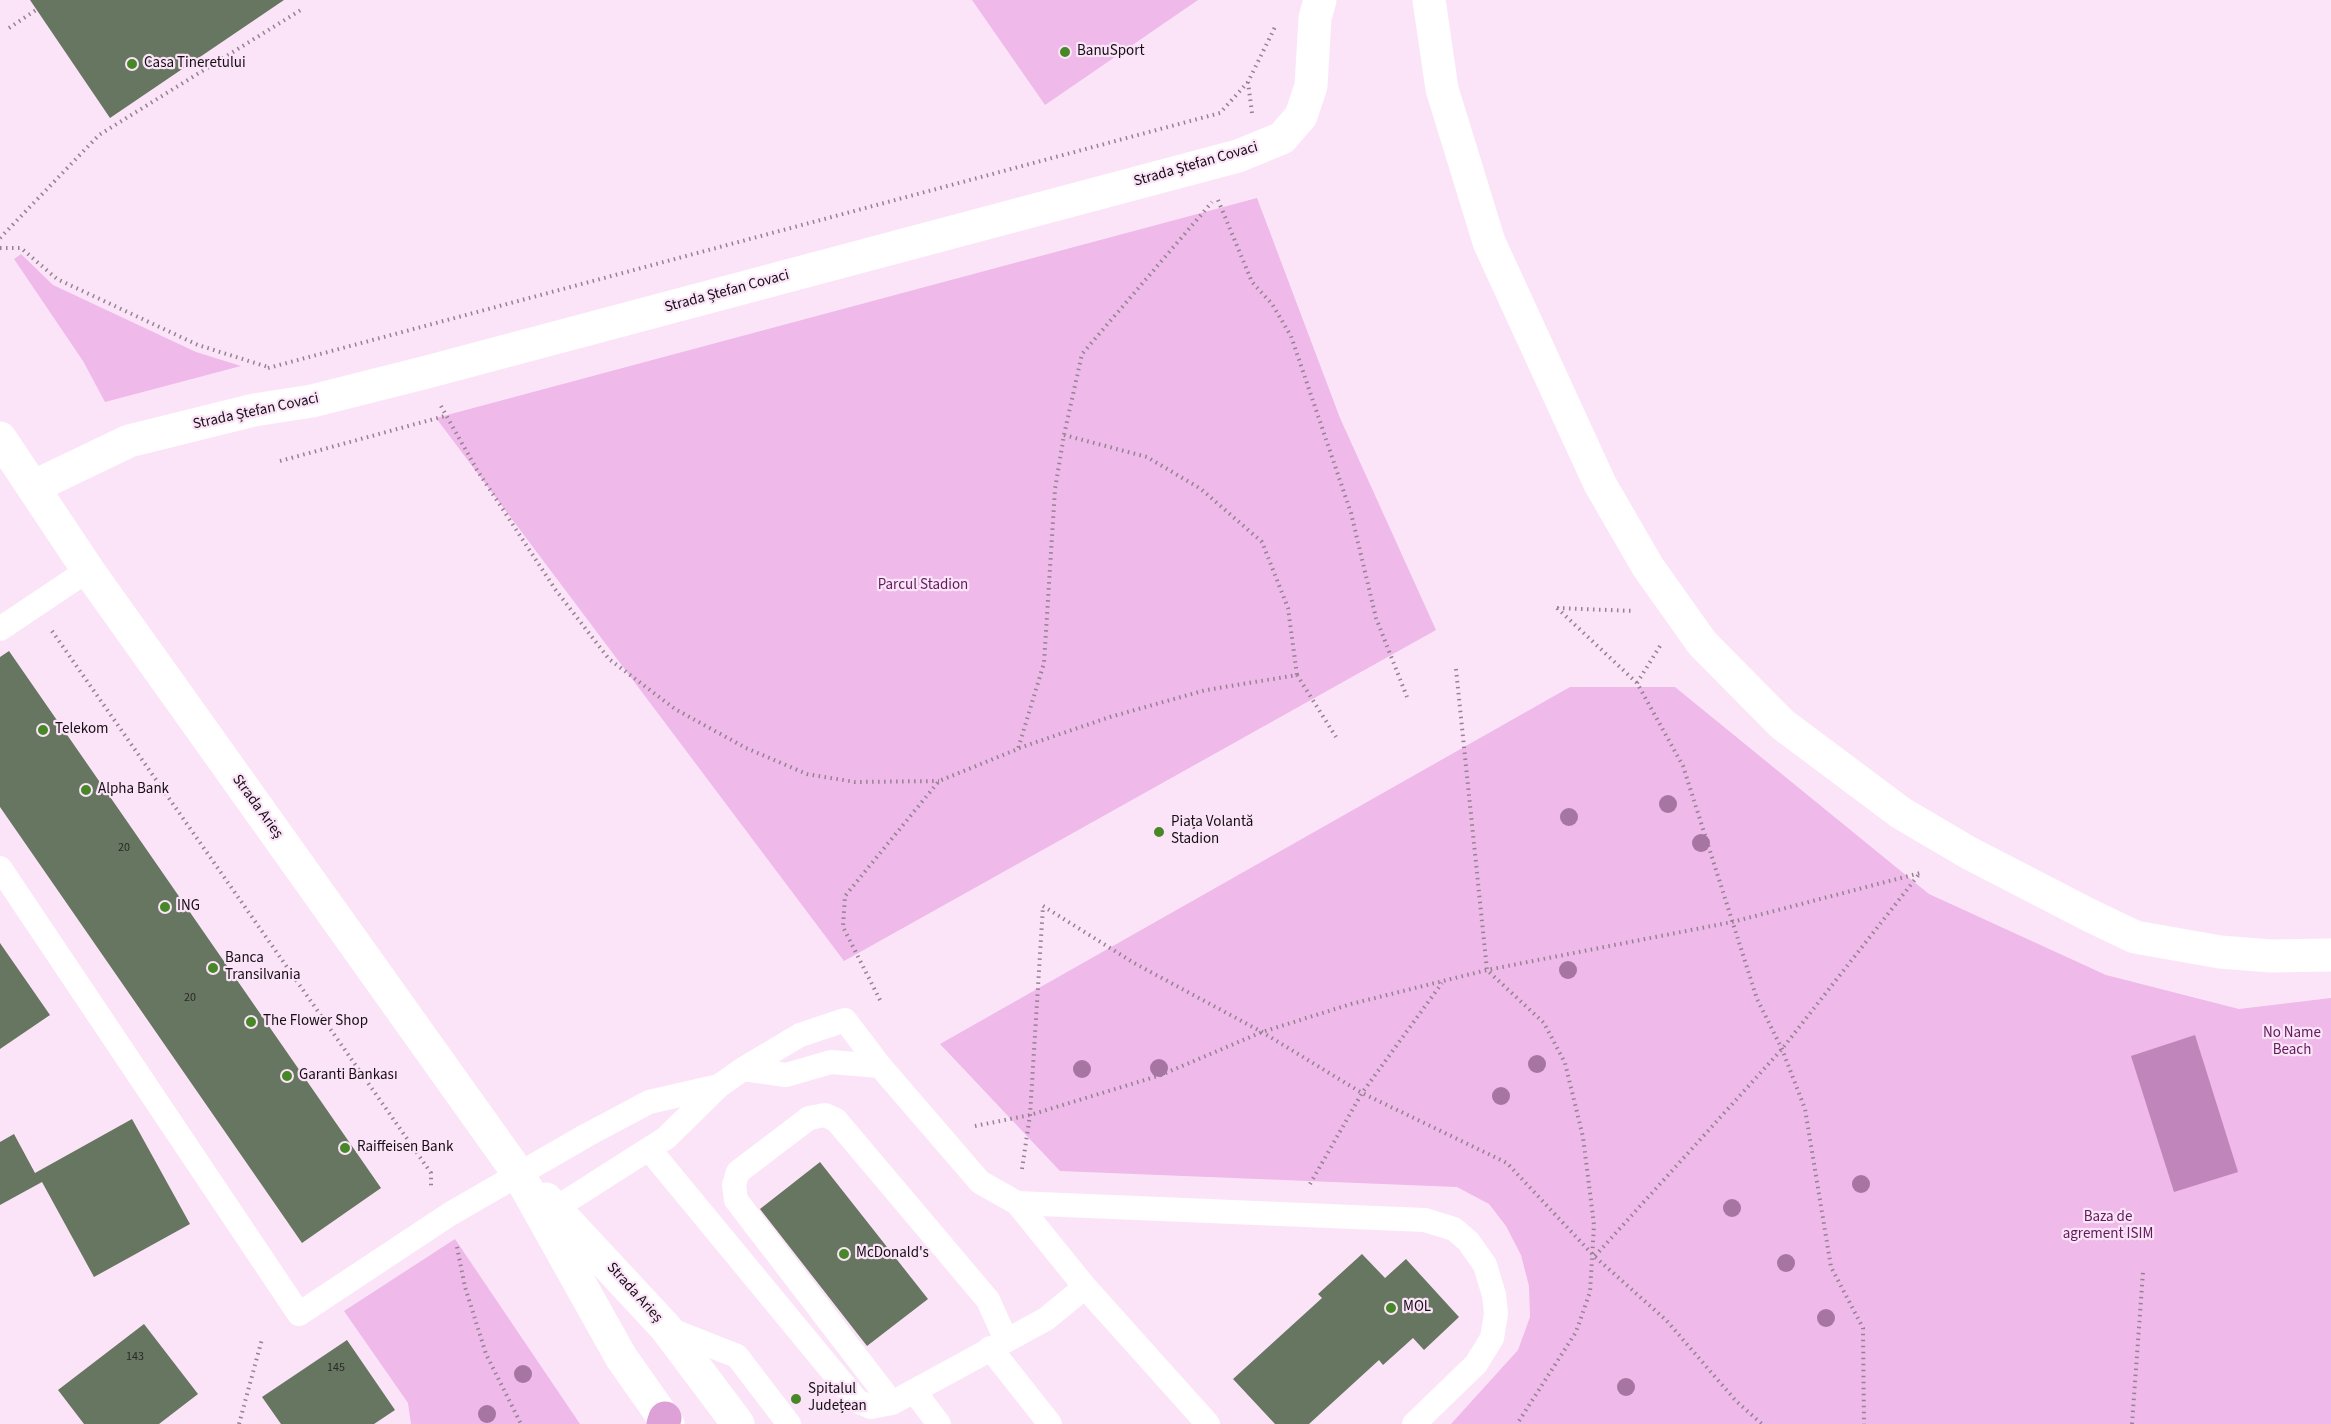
<!DOCTYPE html>
<html>
<head>
<meta charset="utf-8">
<style>
  body { margin:0 }
  canvas { display:block; background:#fbe4f8 }
</style>
</head>
<body>
<canvas width="2331" height="1424"></canvas>
<script>
const context = document.querySelector('canvas').getContext('2d');
context.lineJoin = 'round';
function fill(path, color) { context.fillStyle = color; context.fill(path, 'evenodd'); }
const shape = rows => new Path2D(rows.map(r => 'M' + r).join(''));
function stroke(path, color, width, dash) { context.strokeStyle = color; context.lineWidth = width; context.lineCap = dash ? 'butt' : 'round'; context.setLineDash(dash || []); context.stroke(path); }
function drawText(font, color, halo, rows, align = 'center') {
  context.font = font + ' "Source Sans 3",sans-serif'; context.lineWidth = 4.5; context.setLineDash([]); context.textBaseline = 'middle'; context.strokeStyle = halo; context.fillStyle = color; for (const [text, x, y, turn = 0] of rows) {
    context.save(); context.translate(x, y); context.rotate((+turn || 0) * Math.PI / 180); context.textAlign = isNaN(turn) ? turn : align; if (halo) context.strokeText(text, 0, 0); context.fillText(text, 0, 0); context.restore();
  }
}
const green = shape([
  [972,0,1198,0,1045,105],
  [1257,198,1340,418,1436,630,844,961,436,418],
  [21,254,53,285,196,352,241,366,105,402,83,361,14,259],
  [1570,687,1675,687,1929,894,2106,975,2239,1009,2331,998,2331,1424,1451,1424,1518,1350,1530,1317,1529,1286,1521,1255,1506,1226,1489,1204,1457,1187,1060,1171,940,1044],
  [455,1239,580,1424,411,1424,408,1403,344,1311]
]);
const water = shape([
  [2195,1035,2238,1172,2174,1192,2131,1056]
]);
const building = shape([
  [30,0,284,0,110,118],
  [9,651,381,1188,302,1243,0,807,0,657],
  [0,943,50,1015,0,1049],
  [132,1119,190,1224,94,1277,42,1182,0,1205,0,1142,14,1134,35,1173],
  [820,1162,928,1299,867,1346,760,1209],
  [1362,1254,1385,1278,1406,1259,1459,1317,1424,1350,1413,1338,1383,1365,1379,1360,1309,1424,1275,1424,1233,1379,1322,1298,1318,1294],
  [144,1324,198,1394,159,1424,84,1424,58,1390],
  [347,1340,395,1410,374,1424,281,1424,262,1397]
]);
const path = shape([
  [9,28,36,10],
  [1252,113,1248,82,1276,25],
  [1218,200,1252,282,1272,304,1291,336,1351,513,1376,618,1407,697],
  [0,238,99,135,304,8],
  [0,248,21,248,57,279,198,345,268,367],
  [268,368,1220,113,1248,82],
  [441,406,477,470,555,589,609,659,675,709,746,748,807,774,855,782,939,781],
  [1064,435,1147,457,1201,489,1262,542,1288,608,1297,675],
  [280,461,445,416],
  [1557,608,1637,683,1683,766,1757,999,1782,1049,1805,1109,1831,1267,1863,1328,1864,1424],
  [1557,608,1634,611],
  [52,631,431,1173,431,1188],
  [1456,669,1487,970,1544,1023,1565,1063,1583,1137,1594,1225,1590,1292,1576,1332,1517,1424],
  [1637,683,1660,646],
  [1019,748,1110,717,1206,690,1297,675,1336,737],
  [880,1000,843,927,845,896,939,781,1018,749,1044,663,1055,489,1064,435,1082,354,1212,202],
  [975,1126,1030,1115,1161,1075,1262,1032,1351,1004,1487,970,1732,922,1920,873],
  [1022,1169,1030,1115,1043,906,1134,963,1262,1032,1362,1093,1507,1163,1594,1256,1666,1320,1736,1401,1762,1424],
  [1310,1184,1362,1093,1442,983],
  [457,1247,465,1287,486,1354,521,1424],
  [1595,1256,1782,1049,1920,873],
  [239,1424,262,1339],
  [2132,1424,2143,1272]
]);
const lane = shape([
  [0,629,88,570],
  [0,868,299,1314,450,1214,587,1135,649,1102,719,1086],
  [743,1069,786,1075,831,1062,880,1066],
  [649,1149,857,1401,871,1407,892,1403,1046,1319,1085,1287],
  [1017,1203,1425,1220,1454,1229,1468,1241,1485,1265,1494,1295,1496,1314,1492,1338,1476,1364,1414,1424],
  [556,1208,666,1138,719,1086,743,1069,800,1035,845,1020,880,1066,980,1182,1017,1203,1085,1287,1208,1424],
  [666,1328,737,1356,789,1424],
  [990,1348,1050,1424],
  [914,1391,939,1424],
  [892,1403,736,1200,734,1185,738,1172,809,1118,825,1115,836,1120,988,1300,1006,1340]
]);
const street = shape([
  [1429,0,1442,89,1489,242,1600,484,1648,567,1702,643,1782,724,1901,813,1969,853,2089,915,2135,937,2220,952,2271,956,2331,955],
  [33,487,129,441,254,410,312,401,427,372,1238,156,1282,138,1301,116,1311,86,1315,18,1320,0]
]);
const secondary = shape([
  [0,438,88,570,518,1173,621,1357,668,1424],
  [546,1199,666,1328,738,1424]
]);
const primary = shape([
  [663,1424,665,1418]
]);
const trees = [
  [1668,804],
  [1569,817],
  [1701,843],
  [1568,970],
  [1537,1064],
  [1159,1068],
  [1082,1069],
  [1501,1096],
  [1861,1184],
  [1732,1208],
  [1786,1263],
  [1826,1318],
  [523,1374],
  [1626,1387],
  [487,1414]
];
const markers = [
  [1065,52,6,"#478728"],
  [132,64,6,"#478728"],
  [43,730,6,"#478728"],
  [86,790,6,"#478728"],
  [1159,832,6,"#478728"],
  [165,907,6,"#478728"],
  [213,968,6,"#478728"],
  [251,1022,6,"#478728"],
  [287,1076,6,"#478728"],
  [345,1148,6,"#478728"],
  [844,1254,6,"#478728"],
  [1391,1308,6,"#478728"],
  [796,1399,6,"#478728"]
];
const numberNames = [
  ["20",124,848],
  ["20",190,998],
  ["143",135,1357],
  ["145",336,1368]
];
const poiNames = [
  ["BanuSport",1077,52],
  ["Casa Tineretului",144,64],
  ["Telekom",55,730],
  ["Alpha Bank",98,790],
  ["Piața Volantă",1171,823],
  ["Stadion",1171,840],
  ["ING",177,907],
  ["Banca",225,959],
  ["Transilvania",225,976],
  ["The Flower Shop",263,1022],
  ["Garanti Bankası",299,1076],
  ["Raiffeisen Bank",357,1148],
  ["McDonald's",856,1254],
  ["MOL",1403,1308],
  ["Spitalul",808,1390],
  ["Județean",808,1407]
];
const streetNames = [
  ["Strada Ștefan Covaci",1196,165,-16],
  ["Strada Ștefan Covaci",727,292,-15],
  ["Strada Ștefan Covaci",256,412,-12],
  ["Strada Arieș",257,807,54],
  ["Strada Arieș",634,1293,48]
];
const parkNames = [
  ["Parcul Stadion",923,586],
  ["No Name",2292,1034],
  ["Beach",2292,1051],
  ["Baza de",2108,1218],
  ["agrement ISIM",2108,1235]
];
fill(green, '#efb9e9');
fill(water, '#c085ba');
fill(building, '#677661');
stroke(path, '#938390', 4, [1.5, 4.5]);
stroke(lane, '#fff', 24);
stroke(street, '#fff', 33);
stroke(secondary, '#fff', 33);
stroke(primary, '#dda0d7', 33);
context.fillStyle = '#a675a2';
for (const [x, y] of trees) { context.beginPath(); context.arc(x, y, 9, 0, 2 * Math.PI); context.fill(); }
for (const [x, y, r, color] of markers) { const dot = new Path2D(); dot.arc(x, y, r, 0, 2 * Math.PI); context.fillStyle = color; context.fill(dot); stroke(dot, '#fbe4f8', 2); }
drawText('12px', '#2a2827', null, numberNames);
drawText('15px', '#150e14', '#fbe4f8', poiNames, 'left');
drawText('15px', '#150e14', '#fbe4f8', streetNames);
drawText('15px', '#611a5c', '#fbe4f8', parkNames);
</script>
</body>
</html>
